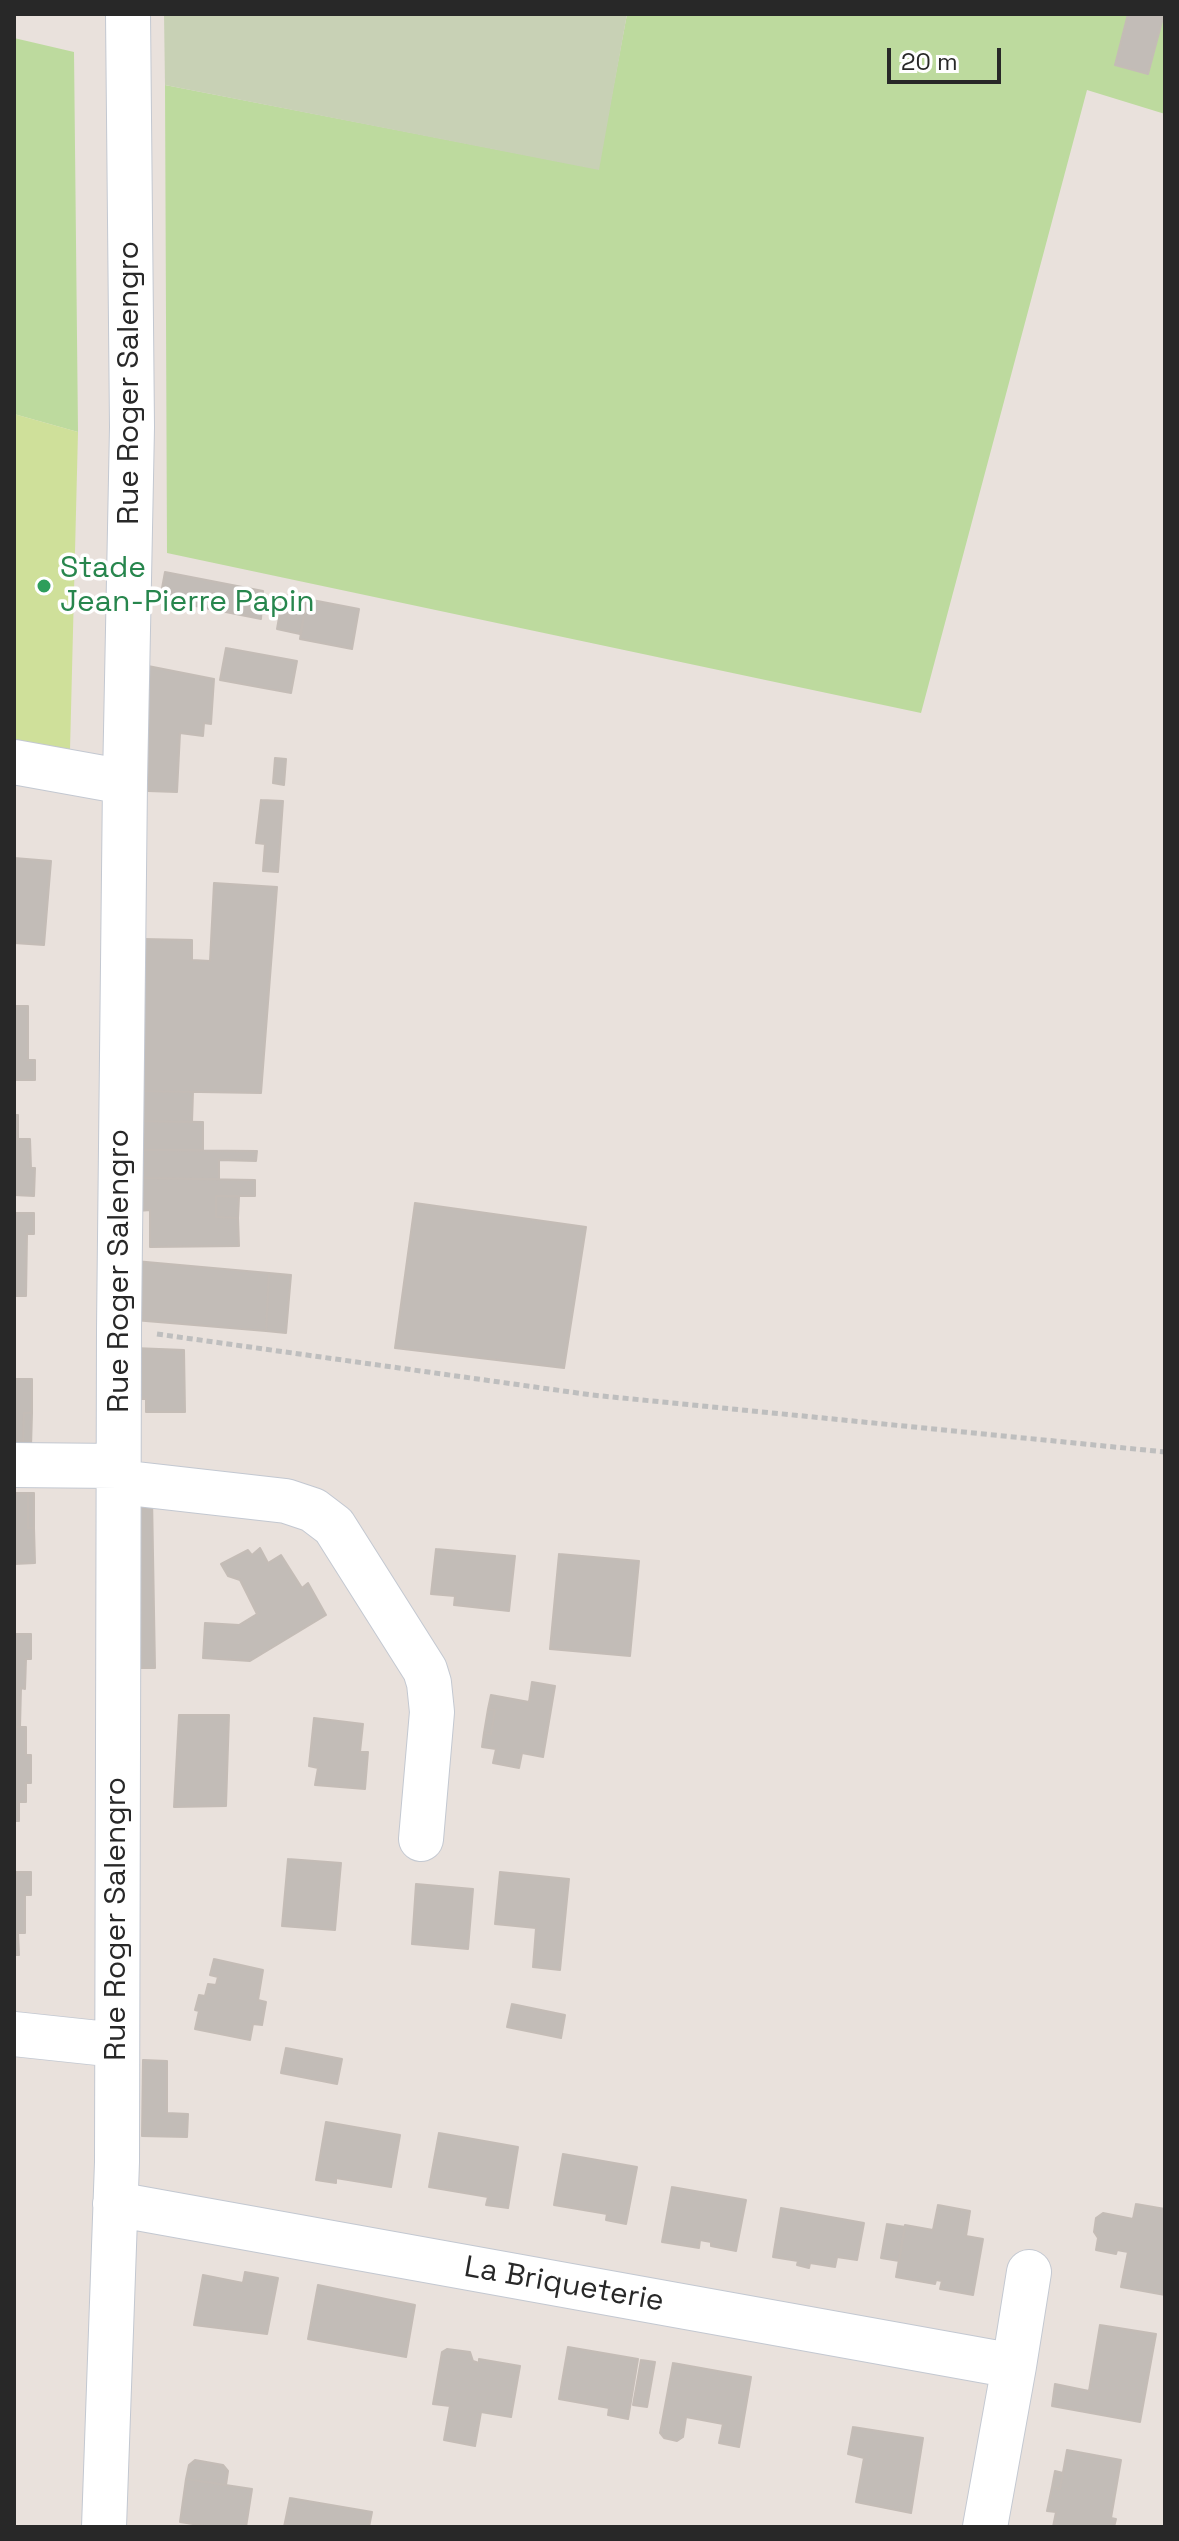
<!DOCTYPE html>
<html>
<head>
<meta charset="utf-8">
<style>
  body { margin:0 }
  #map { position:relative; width:1179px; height:2541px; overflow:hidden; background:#e9e1dc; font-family:"Space Grotesk",sans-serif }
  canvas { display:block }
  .frame { position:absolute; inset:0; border:16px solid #282828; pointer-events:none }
  .scale { position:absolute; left:887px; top:48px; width:114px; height:36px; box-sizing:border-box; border:4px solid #282828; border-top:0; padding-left:10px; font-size:24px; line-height:28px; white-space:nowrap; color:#282828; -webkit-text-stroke:6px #fff; paint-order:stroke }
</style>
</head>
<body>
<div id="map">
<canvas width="1179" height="2541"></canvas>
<div class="frame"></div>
<div class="scale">20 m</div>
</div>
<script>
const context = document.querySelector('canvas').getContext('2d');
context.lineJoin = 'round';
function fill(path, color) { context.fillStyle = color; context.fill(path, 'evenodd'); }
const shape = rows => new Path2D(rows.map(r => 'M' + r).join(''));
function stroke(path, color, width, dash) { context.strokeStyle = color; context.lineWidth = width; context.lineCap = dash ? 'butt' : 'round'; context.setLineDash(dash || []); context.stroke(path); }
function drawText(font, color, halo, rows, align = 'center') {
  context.font = font + ' "Space Grotesk",sans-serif'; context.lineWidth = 7; context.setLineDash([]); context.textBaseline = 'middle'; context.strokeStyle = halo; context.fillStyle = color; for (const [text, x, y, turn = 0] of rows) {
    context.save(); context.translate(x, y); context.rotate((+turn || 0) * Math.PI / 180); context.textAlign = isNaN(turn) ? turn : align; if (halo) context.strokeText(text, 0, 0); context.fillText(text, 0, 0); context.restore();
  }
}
const green = shape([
  [627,14,1165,14,1165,114,1087,90,921,713,167,553,165,85,598,169],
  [14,38,74,52,78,432,14,414]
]);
const cemetery = shape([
  [164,14,627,14,599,170,165,85]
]);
const pitch = shape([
  [14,414,78,432,70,750,14,740]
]);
const building = shape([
  [1128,14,1164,14,1148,74,1115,65,1128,14],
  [165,572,263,591,261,619,160,599,165,572],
  [283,595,307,599,300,634,277,629,283,595],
  [307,599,359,609,352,649,300,639,307,599],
  [226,648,297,661,291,693,220,680,226,648],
  [148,666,214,679,211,724,204,723,203,736,180,733,177,792,148,791,148,666],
  [275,758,286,759,284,785,273,783,275,758],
  [261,800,283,801,278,872,263,871,265,844,256,843,261,800],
  [14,858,51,861,44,945,14,943,14,858],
  [214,883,277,887,261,1093,139,1091,143,939,192,940,192,960,210,961,214,883],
  [14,1006,28,1006,28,1060,35,1060,35,1080,14,1080,14,1006],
  [139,1091,193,1092,192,1122,139,1121,139,1091],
  [14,1115,18,1115,18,1139,30,1139,31,1168,35,1168,34,1196,14,1195,14,1115],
  [139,1121,203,1122,203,1150,138,1150,139,1121],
  [138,1150,257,1151,256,1161,219,1160,219,1179,137,1178,138,1150],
  [137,1178,255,1180,255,1196,216,1196,216,1217,238,1218,239,1246,150,1247,150,1210,138,1211,137,1178],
  [216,1196,239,1197,238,1218,216,1217,216,1196],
  [415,1203,586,1227,564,1368,395,1348,415,1203],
  [14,1213,34,1213,34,1234,27,1234,26,1296,14,1296,14,1213],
  [135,1261,269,1273,266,1331,134,1320,135,1261],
  [269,1273,291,1275,286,1333,266,1331,269,1273],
  [134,1348,184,1350,185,1412,146,1412,146,1399,133,1399,134,1348],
  [14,1379,32,1379,32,1413,24,1413,23,1447,14,1447,14,1379],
  [24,1413,32,1413,31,1447,23,1447,24,1413],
  [14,1493,28,1493,28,1528,34,1528,35,1563,14,1564,14,1493],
  [28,1493,34,1493,34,1528,28,1528,28,1493],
  [131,1497,152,1497,155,1668,134,1668,131,1497],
  [260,1548,268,1563,281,1555,302,1588,308,1583,326,1615,250,1661,203,1658,205,1623,239,1625,257,1614,240,1580,228,1576,221,1564,248,1550,252,1555,260,1548],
  [436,1549,515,1556,509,1611,454,1605,455,1596,431,1594,436,1549],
  [559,1554,639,1561,630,1656,550,1649,559,1554],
  [14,1634,31,1634,31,1659,26,1659,25,1689,21,1688,20,1727,14,1727,14,1634],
  [532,1682,555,1686,543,1757,522,1753,519,1768,493,1763,496,1749,482,1747,484,1733,491,1734,495,1710,488,1709,491,1695,529,1702,532,1682],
  [488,1709,495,1710,491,1734,484,1733,488,1709],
  [179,1715,229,1715,226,1806,174,1807,179,1715],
  [314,1718,363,1724,360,1752,368,1752,365,1789,315,1785,318,1768,309,1766,314,1718],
  [14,1727,26,1727,26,1755,31,1755,31,1783,26,1783,26,1802,19,1802,19,1821,14,1821,14,1727],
  [288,1859,341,1863,335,1930,282,1926,288,1859],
  [14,1872,31,1872,31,1895,25,1895,25,1933,18,1933,19,1955,14,1955,14,1872],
  [500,1872,569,1879,560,1970,533,1967,536,1928,495,1924,500,1872],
  [416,1884,473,1889,468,1949,412,1944,416,1884],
  [214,1959,263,1970,258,2000,266,2002,262,2025,253,2024,250,2040,195,2029,199,2011,195,2010,199,1995,205,1996,208,1984,216,1985,218,1977,210,1975,214,1959],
  [512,2004,565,2015,561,2038,507,2027,512,2004],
  [286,2048,342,2059,337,2084,281,2073,286,2048],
  [143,2060,167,2061,167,2113,188,2114,187,2137,142,2136,143,2060],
  [326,2122,400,2135,391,2187,336,2178,336,2183,316,2180,326,2122],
  [439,2133,518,2147,508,2208,486,2205,488,2197,429,2187,439,2133],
  [563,2154,637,2167,626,2224,606,2220,607,2214,554,2205,563,2154],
  [672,2187,746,2200,736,2251,711,2246,711,2242,700,2240,699,2248,662,2242,672,2187],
  [1136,2204,1165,2209,1165,2295,1121,2287,1128,2252,1117,2250,1116,2254,1096,2250,1098,2238,1094,2232,1096,2218,1103,2213,1133,2219,1136,2204],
  [938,2205,970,2211,966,2236,983,2239,973,2295,940,2289,942,2281,936,2280,935,2284,896,2277,905,2225,933,2230,938,2205],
  [781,2208,864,2223,857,2260,837,2257,835,2267,810,2263,809,2268,797,2265,798,2261,773,2257,781,2208],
  [887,2224,905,2227,899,2261,881,2258,887,2224],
  [245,2272,278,2278,267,2334,194,2325,203,2275,243,2283,245,2272],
  [318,2285,415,2305,406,2357,308,2339,318,2285],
  [1100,2325,1156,2334,1140,2422,1052,2406,1055,2384,1089,2391,1100,2325],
  [568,2347,638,2359,628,2419,608,2415,609,2408,559,2399,568,2347],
  [447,2349,470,2352,473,2361,479,2363,479,2359,520,2366,511,2417,481,2412,475,2446,444,2440,450,2406,433,2404,442,2352,447,2349],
  [641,2360,655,2362,647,2407,633,2405,641,2360],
  [673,2363,751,2377,739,2447,719,2443,723,2424,686,2417,683,2437,677,2441,664,2438,660,2433,673,2363],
  [853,2427,923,2438,911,2513,856,2502,864,2458,848,2454,853,2427],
  [1067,2450,1121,2460,1111,2518,1116,2519,1114,2527,1053,2527,1056,2512,1047,2511,1052,2487,1060,2489,1067,2450],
  [195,2460,223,2465,228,2471,226,2485,186,2479,189,2465,195,2460],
  [1055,2471,1063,2473,1060,2489,1052,2487,1055,2471],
  [186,2479,252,2489,246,2527,212,2527,180,2522,186,2479],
  [290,2498,372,2512,369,2527,284,2527,290,2498]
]);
const path = shape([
  [157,1334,592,1395,1165,1452]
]);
const minor = shape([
  [14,762,125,782],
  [14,1465,118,1466],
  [119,1482,286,1501,313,1510,334,1526,425,1670,429,1683,432,1712,421,1839],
  [14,2034,117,2045],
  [115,2204,1014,2366,985,2527],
  [1014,2366,1029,2272],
  [104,2527,117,2162,119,1329,125,782,132,427,128,14]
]);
const markers = [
  [44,586,8,"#2e9e5b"]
];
const streetNames = [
  ["Rue Roger Salengro",130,383,-90],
  ["Rue Roger Salengro",120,1271,-90],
  ["Rue Roger Salengro",117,1919,-90],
  ["La Briqueterie",564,2285,10]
];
const leisureNames = [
  ["Stade",60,569],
  ["Jean-Pierre Papin",60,603]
];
fill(green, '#bdda9e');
fill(cemetery, '#c8d1b5');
fill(pitch, '#cfe09a');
fill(building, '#c2bcb7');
stroke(building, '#c4bcb6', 2);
stroke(minor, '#c3c8d1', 46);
stroke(path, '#bebebe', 5, [6, 4]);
stroke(minor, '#fff', 44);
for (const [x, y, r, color] of markers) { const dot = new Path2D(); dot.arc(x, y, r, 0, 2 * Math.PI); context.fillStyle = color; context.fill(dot); stroke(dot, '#fff', 3); }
drawText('30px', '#282828', '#fff', streetNames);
drawText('30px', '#27864d', '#fff', leisureNames, 'left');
</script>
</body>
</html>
